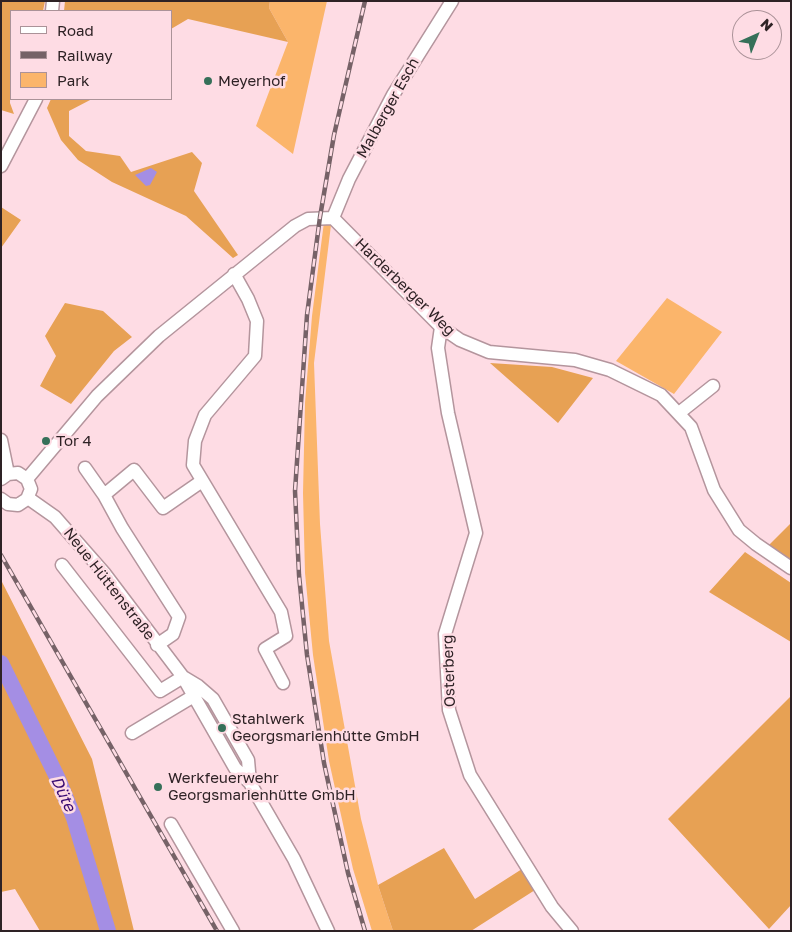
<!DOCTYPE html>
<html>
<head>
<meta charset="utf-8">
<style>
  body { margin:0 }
  #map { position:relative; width:792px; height:932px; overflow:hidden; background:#fedce4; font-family:"Golos Text",sans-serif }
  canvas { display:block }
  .frame { position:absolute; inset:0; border:2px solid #2e2225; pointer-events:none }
  .legend { position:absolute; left:10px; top:10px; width:162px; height:90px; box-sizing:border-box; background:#fedce4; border:1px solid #ab9298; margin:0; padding:6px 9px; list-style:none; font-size:15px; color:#2e2225 }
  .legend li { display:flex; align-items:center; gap:10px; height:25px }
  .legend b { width:25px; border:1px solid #ab9298 }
  .north { position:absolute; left:732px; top:10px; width:50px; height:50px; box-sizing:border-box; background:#fedce4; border:1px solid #ab9298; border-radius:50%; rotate:44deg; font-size:14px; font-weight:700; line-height:20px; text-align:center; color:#2e2225 }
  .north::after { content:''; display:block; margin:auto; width:18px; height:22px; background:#367059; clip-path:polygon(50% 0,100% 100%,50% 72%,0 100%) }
</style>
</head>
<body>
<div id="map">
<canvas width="792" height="932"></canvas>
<div class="frame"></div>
<ul class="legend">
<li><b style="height:6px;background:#fff"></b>Road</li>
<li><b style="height:6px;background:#766267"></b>Railway</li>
<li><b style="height:14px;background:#fbb56b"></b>Park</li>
</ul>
<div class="north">N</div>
</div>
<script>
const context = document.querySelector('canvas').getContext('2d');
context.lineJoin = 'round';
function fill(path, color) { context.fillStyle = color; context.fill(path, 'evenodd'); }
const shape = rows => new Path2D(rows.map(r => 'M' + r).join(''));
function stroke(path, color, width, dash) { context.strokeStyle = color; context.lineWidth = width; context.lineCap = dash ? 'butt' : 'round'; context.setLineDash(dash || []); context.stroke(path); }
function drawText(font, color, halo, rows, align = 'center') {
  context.font = font + ' "Golos Text",sans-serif'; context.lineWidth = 5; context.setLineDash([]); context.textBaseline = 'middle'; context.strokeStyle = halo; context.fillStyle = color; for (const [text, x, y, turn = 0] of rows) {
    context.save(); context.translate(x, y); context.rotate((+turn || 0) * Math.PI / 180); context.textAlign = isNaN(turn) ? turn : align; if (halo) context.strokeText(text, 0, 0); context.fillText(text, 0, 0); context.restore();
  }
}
const green = shape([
  [270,1,327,1,293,154,256,126,288,42,269,8],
  [324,222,331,225,314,363,320,524,329,641,361,819,378,885,393,931,372,931,353,869,329,761,313,655,305,573,303,493,305,403,312,316],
  [667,298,722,332,674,394,616,361]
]);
const forest = shape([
  [1,1,45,1,43,11,11,11,10,103,14,114,1,110],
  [65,1,270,1,269,8,288,42,188,19,171,29,171,11,64,11],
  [51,99,92,99,69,111,69,136,86,151,120,156,131,172,192,152,202,163,194,191,238,255,233,258,186,216,112,182,78,160,61,140,47,108],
  [1,207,21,220,1,248],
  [65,303,103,311,132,337,114,351,71,404,40,386,56,356,45,336],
  [490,363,552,367,593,378,558,423],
  [791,523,791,560,769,545],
  [745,552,791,583,791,642,709,592],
  [1,580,92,759,134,931,40,931,15,889,1,892],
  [791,696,791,905,769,929,668,819],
  [444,848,475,899,522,869,535,890,471,931,393,931,378,885]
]);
const water = shape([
  [151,168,157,172,150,185,146,186,135,175]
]);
const river = shape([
  [1,663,58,779,74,818,108,931]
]);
const minor = shape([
  [52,11,53,1],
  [1,166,36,99],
  [333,218,349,179,393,95,452,1],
  [234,274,248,299,257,321,255,356,205,415,195,441,193,465,281,612,286,636,265,649,283,683],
  [441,327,438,348,448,413,476,533,445,634,449,710,470,775,552,907,572,931],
  [679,413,713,386],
  [1,440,8,474],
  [85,468,104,495,134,470,163,508,202,481],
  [1,479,8,474,18,473,27,479,31,489,27,499,18,505,8,504,1,499],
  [27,479,97,396,159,336,295,226,308,219,333,218,441,327,460,340,489,352,575,360,610,370,661,395,691,427,714,490,739,530,756,544,791,568],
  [104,495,122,528,179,617,173,634,157,645],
  [28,498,55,517,105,574,183,677,235,768,250,783,294,859,328,931],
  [62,565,160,691,183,677],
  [183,677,198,686,213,699,248,760,250,783],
  [132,733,192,697],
  [171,824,233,931]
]);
const rail = shape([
  [1,555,217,931],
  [365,931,348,873,324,763,307,655,299,575,295,491,307,315,320,217,334,135,365,1]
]);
const markers = [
  [208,81,5,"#367059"],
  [46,441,5,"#367059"],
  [222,728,5,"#367059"],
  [158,787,5,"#367059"]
];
const poiNames = [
  ["Meyerhof",218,81],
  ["Tor 4",56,441],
  ["Stahlwerk",232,719],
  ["Georgsmarienhütte GmbH",232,736],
  ["Werkfeuerwehr",168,778],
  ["Georgsmarienhütte GmbH",168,795]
];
const streetNames = [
  ["Malberger Esch",388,108,-61],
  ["Harderberger Weg",405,287,44],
  ["Neue Hüttenstraße",109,584,52],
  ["Osterberg",449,671,-92]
];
const waterNames = [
  ["Düte",63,794,65]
];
fill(green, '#fbb56b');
fill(forest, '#e7a154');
fill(water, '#a48ee4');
stroke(river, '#a48ee4', 16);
stroke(minor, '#b4959d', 15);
stroke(minor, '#fff', 12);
stroke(rail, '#766267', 4.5);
stroke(rail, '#fedce4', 2.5, [8]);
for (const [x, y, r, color] of markers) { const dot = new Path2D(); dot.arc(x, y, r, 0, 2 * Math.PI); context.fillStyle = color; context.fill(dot); stroke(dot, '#fedce4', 2); }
drawText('15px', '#2e2225', '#fedce4', poiNames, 'left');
drawText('15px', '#2e2225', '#fedce4', streetNames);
drawText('italic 16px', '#380a72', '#fedce4', waterNames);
</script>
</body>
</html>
